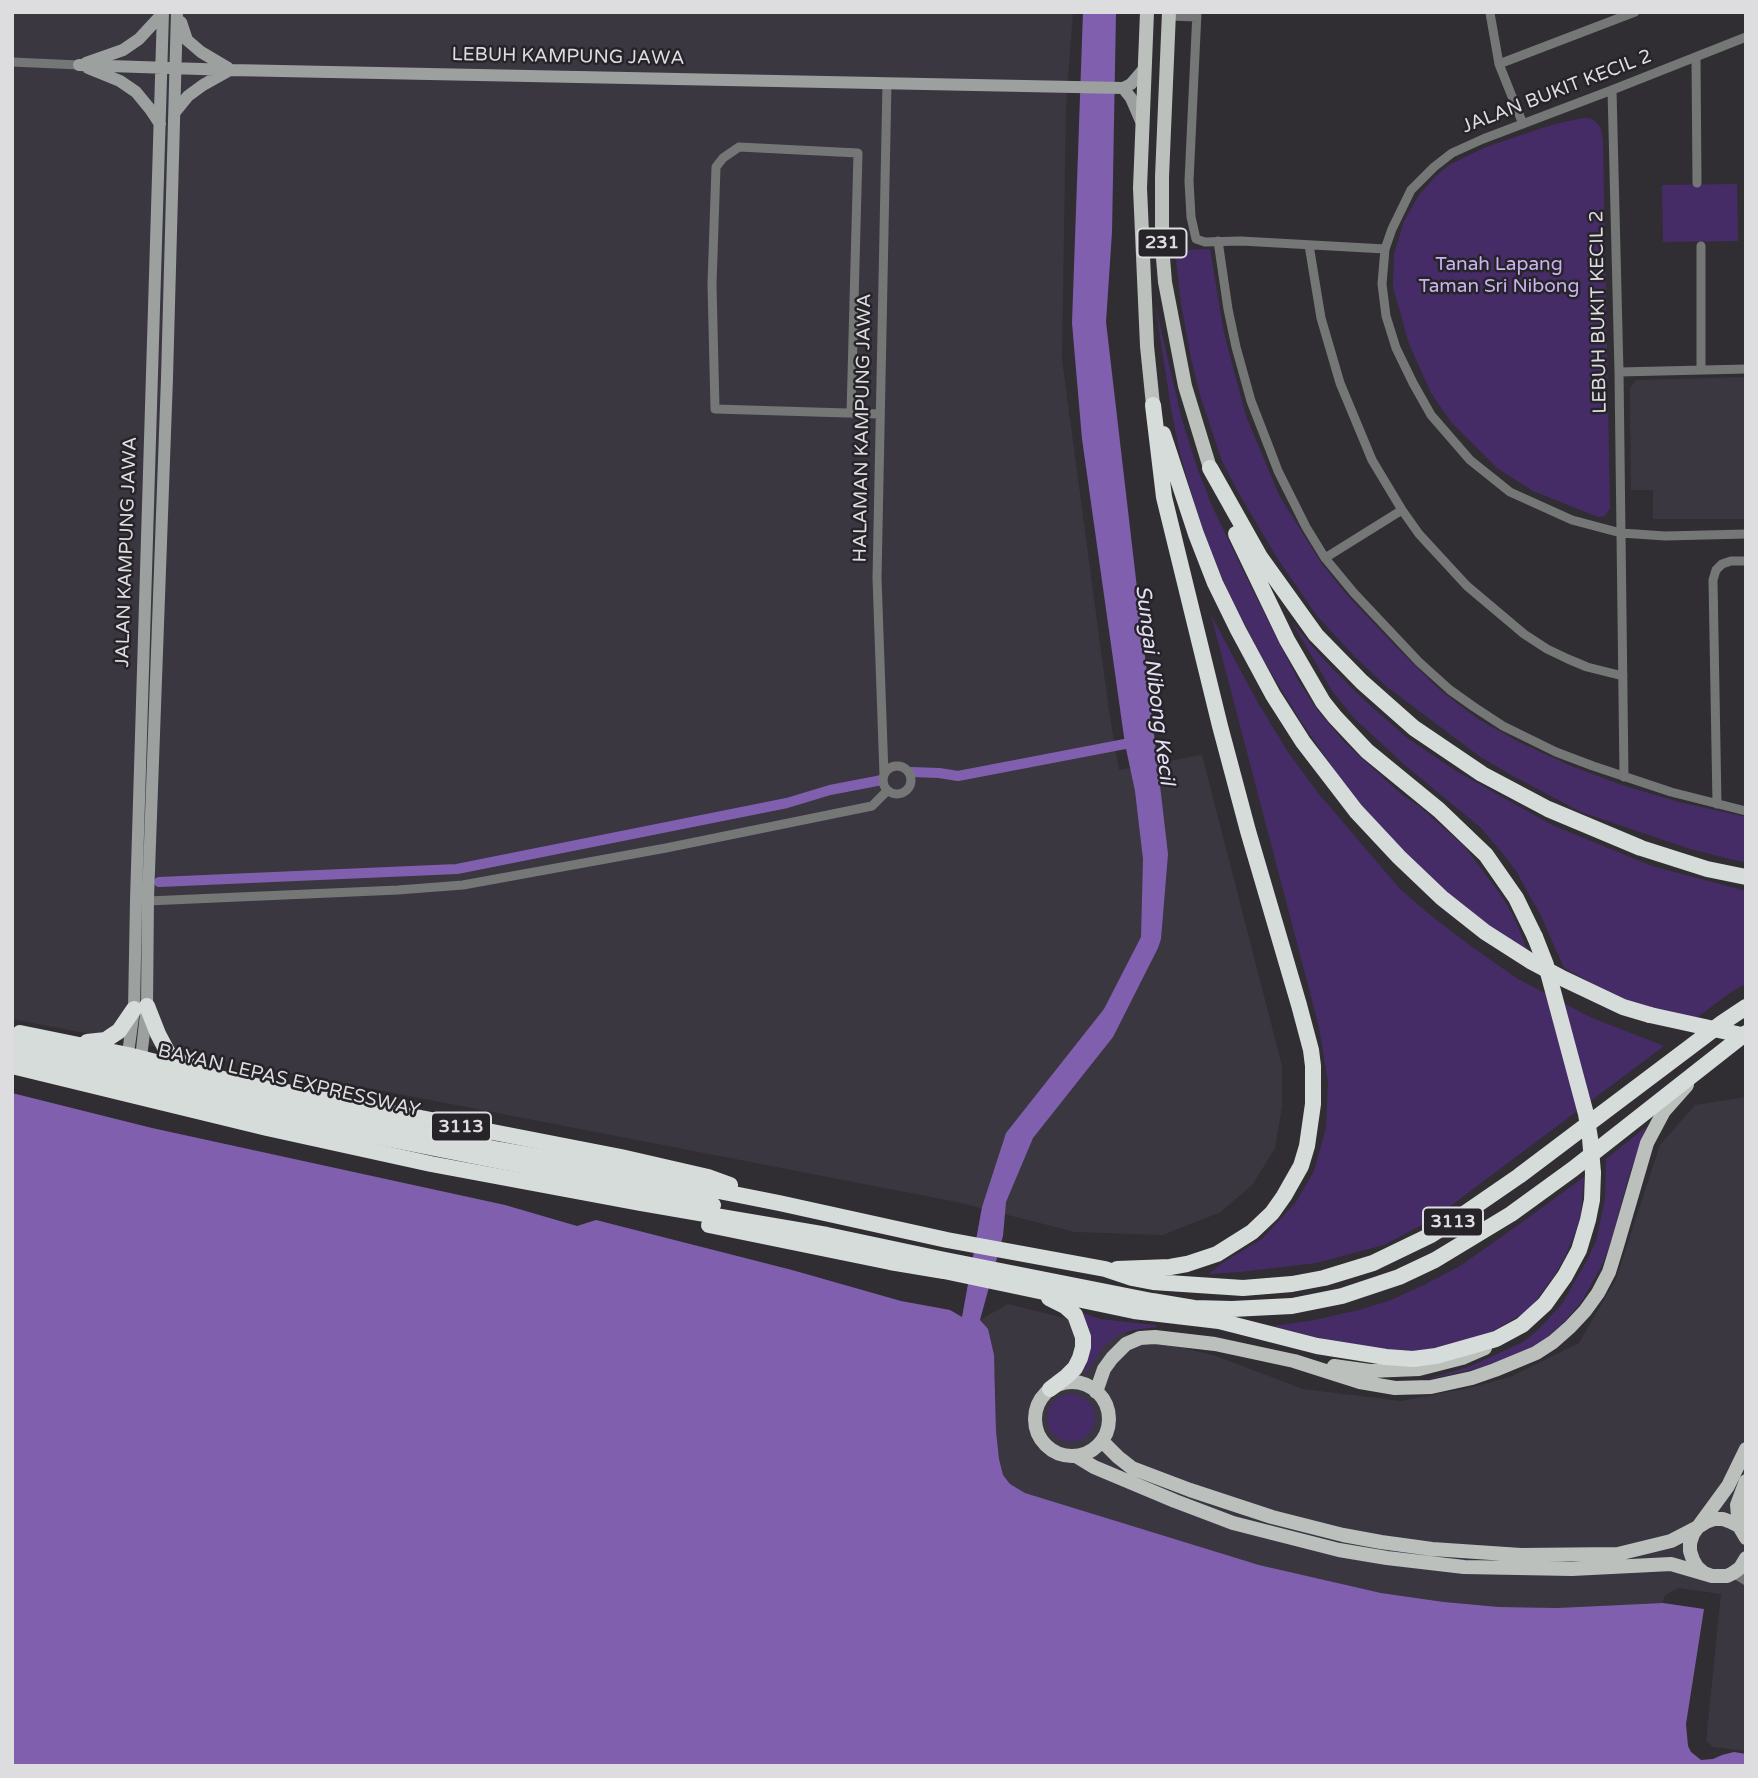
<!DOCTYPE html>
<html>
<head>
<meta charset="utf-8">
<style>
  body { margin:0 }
  #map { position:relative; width:1758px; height:1778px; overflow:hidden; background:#302e33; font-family:"Varela Round",sans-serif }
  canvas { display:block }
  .frame { position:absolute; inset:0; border:14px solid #dddcdf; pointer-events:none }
</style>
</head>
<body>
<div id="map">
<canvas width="1758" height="1778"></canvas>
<div class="frame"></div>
</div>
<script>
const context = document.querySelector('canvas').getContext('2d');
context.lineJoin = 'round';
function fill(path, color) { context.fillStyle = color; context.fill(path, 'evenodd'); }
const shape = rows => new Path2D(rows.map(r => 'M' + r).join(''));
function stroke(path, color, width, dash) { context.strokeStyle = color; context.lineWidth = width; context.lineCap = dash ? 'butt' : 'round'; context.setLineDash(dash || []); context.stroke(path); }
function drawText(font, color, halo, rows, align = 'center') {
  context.font = font + ' "Varela Round",sans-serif'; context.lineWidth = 5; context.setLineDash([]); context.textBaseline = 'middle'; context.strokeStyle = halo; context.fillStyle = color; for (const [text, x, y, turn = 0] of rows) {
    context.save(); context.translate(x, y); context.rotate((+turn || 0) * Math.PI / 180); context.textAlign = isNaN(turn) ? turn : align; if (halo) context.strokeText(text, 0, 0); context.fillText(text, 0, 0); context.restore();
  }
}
const built = shape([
  [12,12,1073,12,1066,106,1062,359,1109,711,1119,770,1202,755,1282,1066,1282,1107,1275,1148,1253,1184,1221,1212,1163,1235,1075,1232,957,1202,12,1019],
  [1746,377,1746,519,1653,519,1653,490,1631,490,1630,388,1636,380],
  [1746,1097,1746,1751,1713,1747,1706,1741,1721,1594,1678,1588,1664,1596,1663,1603,1557,1608,1499,1607,1444,1602,1381,1593,1259,1565,1025,1493,1010,1484,1003,1475,999,1459,996,1431,995,1375,980,1320,1008,1304,1216,1356,1303,1389,1401,1401,1469,1388,1510,1377,1579,1343,1616,1279,1660,1145,1695,1105]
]);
const green = shape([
  [1582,118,1590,118,1596,122,1601,128,1603,142,1610,508,1605,516,1598,517,1533,491,1497,468,1451,422,1431,393,1409,344,1393,287,1394,254,1404,221,1419,195,1434,178,1449,165,1486,147,1548,126],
  [1737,184,1738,241,1663,242,1662,185],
  [1210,249,1224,333,1246,416,1280,497,1322,564,1347,595,1404,655,1441,691,1478,719,1519,742,1571,766,1622,785,1679,802,1746,817,1746,863,1690,849,1581,812,1513,776,1479,756,1386,686,1355,657,1318,617,1279,561,1238,492,1222,461,1200,395,1191,358,1181,304,1175,250],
  [1155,304,1182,420,1198,470,1212,506,1246,577,1298,680,1318,711,1345,743,1401,794,1420,807,1464,846,1501,895,1514,917,1530,957,1461,907,1404,852,1375,821,1344,784,1300,720,1264,661,1229,594,1208,544,1195,505,1180,454,1171,408],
  [1211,615,1258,703,1288,752,1318,793,1400,889,1429,914,1472,947,1518,979,1590,1017,1664,1046,1433,1219,1384,1245,1316,1263,1240,1272,1209,1274,1222,1263,1262,1239,1296,1202,1314,1171,1326,1128,1328,1082,1319,1027],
  [1292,622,1326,662,1364,700,1406,737,1456,771,1552,825,1652,866,1746,891,1746,984,1734,990,1695,1019,1629,1003,1564,968,1541,916,1516,871,1500,850,1480,827,1407,767,1355,719,1332,691],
  [1646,1127,1628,1179,1610,1245,1601,1267,1582,1301,1566,1320,1544,1341,1518,1354,1484,1367,1421,1381,1471,1366,1523,1342,1538,1330,1562,1304,1586,1262,1596,1241,1605,1199,1606,1159],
  [1584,1177,1581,1213,1576,1231,1564,1259,1554,1276,1535,1302,1524,1313,1491,1332,1448,1347,1417,1352,1391,1351,1348,1345,1272,1326,1310,1321,1359,1310,1391,1300,1424,1285,1460,1266,1521,1223],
  [1077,1311,1100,1319,1155,1325,1157,1327,1134,1330,1118,1335,1103,1347,1084,1376,1091,1342,1090,1329],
  '1047 1418a24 24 0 1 1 48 0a24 24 0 1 1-48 0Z'
]);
const water = shape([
  [1083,12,1116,12,1112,232,1106,322,1168,854,1161,939,1158,948,1113,1037,1033,1138,1006,1202,1003,1236,980,1320,988,1329,994,1355,996,1431,999,1459,1003,1475,1010,1484,1025,1493,1259,1565,1381,1593,1444,1602,1499,1607,1557,1608,1663,1603,1704,1609,1686,1724,1688,1746,1691,1752,1701,1760,1713,1759,1722,1755,1734,1752,1746,1754,1746,1766,12,1766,12,1093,152,1128,505,1205,577,1226,596,1220,792,1270,901,1301,950,1310,962,1317,982,1207,1006,1133,1104,1009,1141,937,1143,859,1135,791,1125,744,1082,439,1072,323]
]);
const canal = shape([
  [911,772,939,773,958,776,1125,744,1140,743],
  [159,882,457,869,787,803,830,790,882,780]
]);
const street = shape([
  [1197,12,1189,181,1191,217,1196,239,1205,242,1241,241,1385,249],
  [1490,13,1499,64,1523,124],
  [1169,16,1197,17],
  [1746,37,1612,90,1483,139,1452,153,1434,167,1411,190,1392,229,1385,249,1382,284,1386,316,1396,348,1413,383,1431,415,1470,460,1510,492,1572,520,1621,533,1665,536,1746,534],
  [1696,57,1697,183],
  [12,62,79,65],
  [1499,64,1635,12],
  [1612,90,1619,372,1624,777],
  [1218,241,1228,309,1236,347,1251,401,1270,450,1278,471,1306,527,1325,558,1354,593,1419,662,1450,690,1474,707,1503,726,1556,752,1593,766,1671,792,1746,811],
  [1309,245,1321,318,1340,383,1372,460,1402,510,1419,534,1467,586,1524,634,1547,649,1568,659,1587,667,1623,676],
  [1701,370,1701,246],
  [1619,372,1746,369],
  [851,413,858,153,739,147,723,158,716,167,712,284,715,409,880,414],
  [1325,558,1402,510],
  '883 780a14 14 0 1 1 28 0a14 14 0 1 1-28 0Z',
  [884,775,877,578,887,83],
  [1717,804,1713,580,1716,570,1722,564,1731,561,1746,561],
  [148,901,398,890,463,885,666,848,872,806,887,791],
  [1733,1573,1746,1581]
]);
const secondary = shape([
  [181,22,187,40,201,52,228,68],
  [86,63,123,50,139,39,163,13],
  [79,65,231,70,1123,88,1131,84,1144,69],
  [88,68,120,81,136,92,150,109,160,124],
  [1123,88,1131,98,1141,121],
  [175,112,188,96,203,85,228,71],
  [141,1058,147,1006,148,898,167,378,177,12],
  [127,1061,134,1009,136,900,163,12]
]);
const primary = shape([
  [1147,12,1140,188,1147,346,1153,405],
  [1169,12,1162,177,1162,246,1165,282,1185,386,1210,468],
  [1334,1366,1370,1371,1419,1369,1462,1358,1485,1348],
  '1035 1419a37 37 0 1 1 74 0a37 37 0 1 1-74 0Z',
  [1096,1392,1104,1369,1112,1358,1126,1344,1140,1338,1155,1337,1215,1344,1294,1361,1360,1382,1395,1388,1431,1387,1472,1378,1495,1370,1536,1353,1553,1342,1570,1327,1585,1311,1598,1293,1609,1272,1617,1246,1647,1143,1664,1111,1687,1085],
  [1102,1441,1118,1457,1132,1468,1190,1490,1272,1517,1343,1535,1381,1542,1432,1549,1521,1555,1618,1554,1671,1541,1698,1527,1728,1486,1746,1449],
  [1076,1456,1094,1467,1175,1501,1233,1523,1339,1550,1387,1558,1464,1567,1572,1569,1671,1564,1712,1576],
  [1739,1526,1737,1505,1746,1481],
  [1746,1538,1739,1526,1731,1522,1723,1519,1714,1519,1706,1522,1698,1527,1693,1534,1690,1543,1690,1551,1693,1560,1697,1567,1704,1573,1712,1576,1727,1576,1733,1573,1740,1568,1746,1558]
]);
const highway = shape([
  [1163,434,1196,534,1215,583,1238,630,1273,695,1303,742,1356,811,1399,857,1442,898,1485,932,1532,962,1564,979,1623,1007,1650,1015],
  [1210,468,1260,557,1316,635,1362,682,1414,728,1482,774,1548,809,1641,848,1707,869,1746,877],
  [1236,534,1287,640,1323,702,1335,717,1367,751,1439,810,1486,855,1516,898,1535,937],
  [147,1006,158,1034,168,1053,181,1062,188,1064],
  [20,1033,128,1055,231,1081,621,1157,708,1177,730,1185],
  [87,1042,106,1040,110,1037,119,1031,134,1009],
  [12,1066,267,1128,431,1164,640,1203,827,1235,945,1260,1152,1301,1194,1308,1232,1309,1292,1306,1342,1296,1399,1277,1435,1260,1511,1214,1573,1169,1746,1033],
  [598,1167,779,1203,947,1240,1105,1269,1132,1278,1153,1282,1243,1288,1292,1284,1324,1278,1373,1263,1431,1235,1458,1218,1519,1176,1722,1023,1746,1007],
  [595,1180,713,1205],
  [709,1225,890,1262,944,1271,1134,1311,1219,1321,1317,1346,1386,1357,1413,1359,1436,1356,1496,1339,1522,1325,1545,1304,1565,1276,1579,1250,1588,1220,1592,1200,1593,1173],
  [1117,1269,1170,1267,1187,1264,1217,1254,1252,1232,1272,1213,1284,1196,1301,1166,1307,1146,1313,1104,1313,1066,1311,1050,1299,1005,1248,831,1220,726,1164,497,1153,405],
  [1049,1298,1065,1306,1075,1315,1083,1337,1083,1347,1080,1358,1075,1368,1067,1376,1050,1389]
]);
const highwayBridge = shape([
  [1535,937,1546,965,1586,1114,1590,1138,1593,1173],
  [1650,1015,1746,1036],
  [12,1038,342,1117,500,1150,598,1167],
  [12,1051,299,1121,595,1180]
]);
const shields = [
  [1162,243,49],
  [461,1127,60],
  [1453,1222,60]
];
const shieldNames = [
  ["231",1162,243],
  ["3113",461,1127],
  ["3113",1453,1222]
];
const streetNames = [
  ["LEBUH KAMPUNG JAWA",568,57,1],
  ["JALAN BUKIT KECIL 2",1557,92,-21],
  ["LEBUH BUKIT KECIL 2",1599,312,-91],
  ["HALAMAN KAMPUNG JAWA",863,428,-89],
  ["JALAN KAMPUNG JAWA",127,552,-88],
  ["BAYAN LEPAS EXPRESSWAY",289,1081,13]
];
const parkNames = [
  ["Tanah Lapang",1499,265],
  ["Taman Sri Nibong",1499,287]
];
const waterNames = [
  ["Sungai Nibong Kecil",1154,685,83]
];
fill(built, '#3a3741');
fill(green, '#452c66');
fill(water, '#8060ae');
stroke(canal, '#8060ae', 10);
stroke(street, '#757776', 9);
stroke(secondary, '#9ca09e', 12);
stroke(primary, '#bbc0bd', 14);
stroke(highway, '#d6dcd9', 16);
stroke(highwayBridge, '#d6dcd9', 16);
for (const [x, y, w] of shields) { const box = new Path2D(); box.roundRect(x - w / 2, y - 14.5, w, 29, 5); context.fillStyle = '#262429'; context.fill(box); stroke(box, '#dddcdf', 2); }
drawText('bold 18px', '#dddcdf', null, shieldNames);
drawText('19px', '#dddcdf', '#262429', streetNames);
drawText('19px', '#cab2f1', '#262429', parkNames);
drawText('italic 21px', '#e6def4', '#262429', waterNames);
</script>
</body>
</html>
